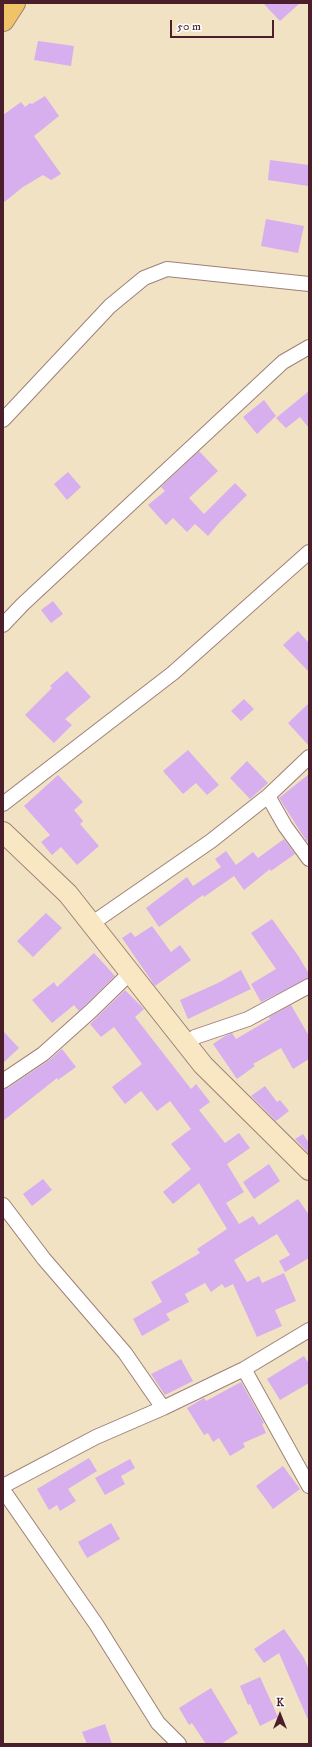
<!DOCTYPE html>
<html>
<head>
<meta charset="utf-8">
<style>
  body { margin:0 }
  #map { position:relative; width:312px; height:1747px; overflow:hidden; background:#f1e2c4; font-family:"IM FELL DW Pica",serif }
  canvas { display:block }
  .frame { position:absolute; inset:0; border:4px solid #4a1f2b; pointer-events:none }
  .north { position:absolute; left:260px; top:1695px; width:40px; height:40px; -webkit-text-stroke:3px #fff; paint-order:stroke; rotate:0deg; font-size:11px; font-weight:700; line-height:16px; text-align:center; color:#4a1f2b }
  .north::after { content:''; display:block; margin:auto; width:14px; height:18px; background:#4a1f2b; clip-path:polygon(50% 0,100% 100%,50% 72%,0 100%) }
  .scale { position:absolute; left:170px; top:20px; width:104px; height:18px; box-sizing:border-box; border:2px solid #4a1f2b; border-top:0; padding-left:5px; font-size:12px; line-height:14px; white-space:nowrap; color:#4a1f2b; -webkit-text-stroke:3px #fff; paint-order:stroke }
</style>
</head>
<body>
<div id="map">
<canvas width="312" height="1747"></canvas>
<div class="frame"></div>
<div class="north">K</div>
<div class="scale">50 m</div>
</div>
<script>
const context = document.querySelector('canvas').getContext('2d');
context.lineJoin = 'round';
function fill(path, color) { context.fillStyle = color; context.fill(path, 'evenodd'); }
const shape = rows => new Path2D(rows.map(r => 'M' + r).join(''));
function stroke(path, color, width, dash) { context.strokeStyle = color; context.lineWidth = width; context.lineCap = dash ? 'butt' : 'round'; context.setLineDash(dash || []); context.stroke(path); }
const building = shape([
  [263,3,300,3,280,21],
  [38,41,74,46,71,66,34,60],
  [45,96,59,116,34,136,61,174,51,180,43,175,23,187,3,203,3,115,21,102,25,107,30,103,32,104],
  [270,160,309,165,308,186,268,180],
  [266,219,304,226,298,253,261,246],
  [309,391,309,428,300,417,286,428,276,418],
  [264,400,276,416,257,434,243,417],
  [199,451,218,471,189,498,204,514,235,483,247,495,219,523,208,536,195,524,187,532,173,518,166,525,148,505,165,491,161,487],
  [68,472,81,487,67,500,54,484],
  [53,601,63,614,51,623,41,610],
  [298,631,309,643,309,672,283,645],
  [67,671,91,697,65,719,72,725,54,743,25,715,52,688,50,686],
  [244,699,254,709,241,721,231,711],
  [309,703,309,746,288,723],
  [188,750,219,785,207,795,196,783,183,794,163,771],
  [247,761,268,783,250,799,230,778],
  [309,774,309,840,307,842,279,798],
  [58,775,83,802,74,810,83,821,80,824,99,846,77,865,61,847,52,855,41,842,50,835,24,806],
  [284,839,295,854,271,871,270,869,244,890,234,876,204,897,203,895,159,927,146,908,187,877,193,886,221,867,215,859,226,851,236,865,253,852,258,858],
  [46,913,62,928,33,957,17,941],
  [272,919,299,957,309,974,309,978,261,1002,251,984,276,969,251,933],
  [152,926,171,952,180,945,191,960,155,986,122,938,131,932,135,937],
  [94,953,115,976,79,1011,74,1005,52,1023,32,1000,54,982,57,987],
  [241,970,251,989,188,1019,180,1000,218,983],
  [125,990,144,1009,135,1017,191,1089,196,1084,210,1102,199,1110,225,1143,239,1133,250,1148,227,1164,244,1192,226,1203,239,1224,253,1216,259,1225,298,1199,309,1215,309,1258,285,1272,279,1261,290,1255,277,1234,234,1260,247,1282,259,1276,262,1283,284,1273,296,1301,275,1310,282,1326,257,1337,233,1284,225,1288,222,1284,211,1292,205,1283,185,1294,189,1302,166,1314,170,1320,142,1336,133,1319,162,1302,151,1282,200,1253,197,1249,227,1229,199,1183,173,1204,163,1192,191,1169,171,1144,191,1129,170,1101,157,1111,141,1091,125,1104,112,1087,142,1064,114,1027,101,1037,90,1024],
  [291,1005,309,1036,309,1059,293,1069,281,1048,253,1064,255,1066,237,1079,213,1044,225,1036,232,1033,236,1039,270,1019,269,1017],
  [3,1031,19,1048,3,1063],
  [62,1049,76,1067,58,1080,57,1078,3,1121,3,1089,8,1088,48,1061],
  [265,1086,277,1102,280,1100,289,1111,276,1121,251,1096],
  [303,1134,309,1143,309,1154,295,1139],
  [269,1164,280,1181,254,1199,243,1182],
  [43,1179,52,1190,32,1206,23,1194],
  [304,1356,309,1364,309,1383,280,1400,267,1379],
  [181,1359,193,1381,165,1395,151,1374],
  [241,1382,264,1423,262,1424,266,1433,243,1443,245,1447,230,1456,219,1438,213,1442,208,1433,204,1435,187,1408,204,1398,206,1401],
  [89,1458,97,1471,68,1489,76,1501,60,1511,57,1505,49,1510,37,1489],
  [130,1459,135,1468,121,1476,125,1484,105,1495,95,1478],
  [283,1466,300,1489,273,1509,256,1486],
  [111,1523,120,1539,87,1558,78,1542],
  [284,1629,304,1658,309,1670,309,1722,279,1653,264,1663,254,1649],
  [260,1677,278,1717,260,1726,250,1704,248,1705,240,1686],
  [211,1688,238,1733,221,1744,206,1744,192,1723,189,1725,179,1708],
  [105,1724,112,1744,87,1744,82,1732]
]);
const street = shape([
  [3,420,110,306,144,278,167,269,309,284],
  [3,625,23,604,283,362,309,347],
  [268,796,285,826,309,859],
  [3,804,173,673,309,552],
  [91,924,211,841,268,796,309,757],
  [186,1043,195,1037,248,1019,309,986],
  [3,1081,43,1054,91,1011,130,973],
  [3,1205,44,1259,125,1353,163,1408],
  [244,1369,309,1486],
  [3,1486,96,1437,163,1408,244,1369,309,1330],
  [3,1490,96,1624,158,1723,179,1744]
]);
const secondary = shape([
  [3,832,68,894,203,1065,309,1170]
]);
const primary = shape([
  [3,20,14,3]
]);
fill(building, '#d7aeee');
stroke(street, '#9e8078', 16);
stroke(secondary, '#9e8078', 22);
stroke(primary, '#9e8078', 24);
stroke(street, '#fff', 14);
stroke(secondary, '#f9e7c3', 20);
stroke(primary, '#efc469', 22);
</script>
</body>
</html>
